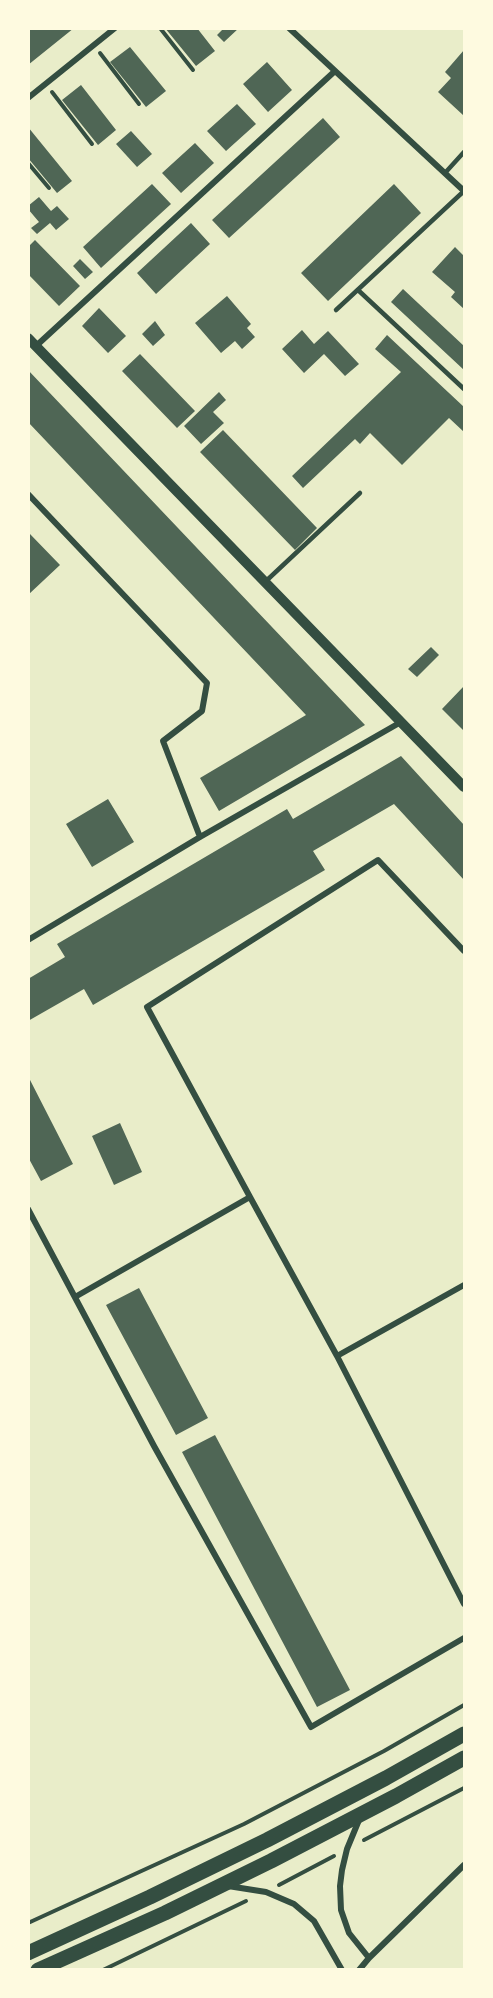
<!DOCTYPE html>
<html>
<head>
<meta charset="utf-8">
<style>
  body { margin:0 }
  #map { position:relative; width:493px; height:1998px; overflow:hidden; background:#e9edc9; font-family:"Zilla Slab",serif }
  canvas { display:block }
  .frame { position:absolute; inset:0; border:30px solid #fefae0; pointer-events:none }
</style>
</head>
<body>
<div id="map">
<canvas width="493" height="1998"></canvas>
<div class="frame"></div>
</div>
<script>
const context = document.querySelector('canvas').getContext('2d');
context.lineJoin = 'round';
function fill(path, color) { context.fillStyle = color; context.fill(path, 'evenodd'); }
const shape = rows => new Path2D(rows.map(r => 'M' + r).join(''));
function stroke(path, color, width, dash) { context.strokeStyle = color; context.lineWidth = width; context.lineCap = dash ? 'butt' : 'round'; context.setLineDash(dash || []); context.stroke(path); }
const building = shape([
  [29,28,74,28,28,65],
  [165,28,197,28,215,51,196,66],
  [224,28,239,28,224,42,217,35],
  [130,47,166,91,146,107,110,62],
  [464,50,464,113,463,115,438,92,451,78,445,72],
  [267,62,292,90,268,112,243,84],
  [81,85,116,130,98,145,62,100],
  [237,104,256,124,226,151,207,131],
  [323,118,340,137,229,238,212,220],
  [28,127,72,181,57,193,28,158],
  [131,131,152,154,137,167,116,144],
  [195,143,214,163,181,193,162,173],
  [152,184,171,204,101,268,83,247],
  [394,184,421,213,328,301,301,273],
  [39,197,51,211,57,206,69,219,56,230,50,223,37,234,31,228,39,222,28,209,28,206],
  [191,223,210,244,156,294,137,273],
  [35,240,80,286,59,306,28,274,28,247],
  [455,247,464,256,464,309,451,297,455,292,432,272],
  [80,259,93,272,85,279,73,266],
  [403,289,464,346,464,370,391,302],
  [227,296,251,324,247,328,255,337,242,349,235,341,221,353,195,323],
  [99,308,126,336,108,353,82,326],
  [155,321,165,335,153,346,142,334],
  [302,330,314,344,328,331,359,364,345,376,324,354,304,373,282,349],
  [387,335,464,407,464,432,449,418,402,465,370,433,360,444,355,439,303,488,292,476,401,372,375,349],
  [140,354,195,411,177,428,122,371],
  [28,370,365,725,219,811,200,778,306,715,28,422],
  [219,392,226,400,213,412,224,423,201,444,184,426],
  [223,430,317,528,295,550,200,452],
  [30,534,60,565,28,595,28,536],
  [431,647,439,655,417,677,408,669],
  [464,686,464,731,442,709],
  [401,756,464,825,464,880,394,804,313,851,325,870,93,1005,84,989,28,1021,28,979,65,957,57,944,287,809,293,819],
  [108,799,134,842,92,867,66,824],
  [28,1076,73,1164,41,1181,28,1157],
  [120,1123,142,1172,114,1185,92,1136],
  [139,1288,208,1418,176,1435,106,1305],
  [215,1435,350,1690,317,1707,182,1452]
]);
const path = shape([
  [160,28,193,70],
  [100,53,139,104],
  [52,92,92,144],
  [28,163,49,188],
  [364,1840,464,1788],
  [279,1885,334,1856],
  [28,1923,244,1824,384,1751,464,1705],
  [103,1970,246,1901]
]);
const service = shape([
  [445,173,464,152],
  [358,290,464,389],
  [336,310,464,191],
  [265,582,360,493]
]);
const minor = shape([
  [289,28,464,191],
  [28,98,115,28],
  [36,346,335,71],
  [28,494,207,683,202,711,163,741,200,837],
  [28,940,200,837,401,722],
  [250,1197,147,1007,378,860,464,951],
  [28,1209,154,1446,311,1727,464,1638],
  [75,1297,250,1197,337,1356,464,1604],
  [337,1356,464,1285],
  [359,1820,347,1849,342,1870,340,1886,341,1910,349,1933,369,1958],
  [228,1886,266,1892,294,1904,314,1921,342,1970],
  [359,1970,369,1958,464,1865]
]);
const tertiary = shape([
  [28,338,464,787]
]);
const primary = shape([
  [28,1953,150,1897,267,1840,386,1778,464,1734],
  [38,1970,165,1913,271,1861,396,1796,464,1758]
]);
fill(building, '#4f6655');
stroke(path, '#344e41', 4);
stroke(service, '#344e41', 4.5);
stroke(minor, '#344e41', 6);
stroke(tertiary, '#344e41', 10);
stroke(primary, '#344e41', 15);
</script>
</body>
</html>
